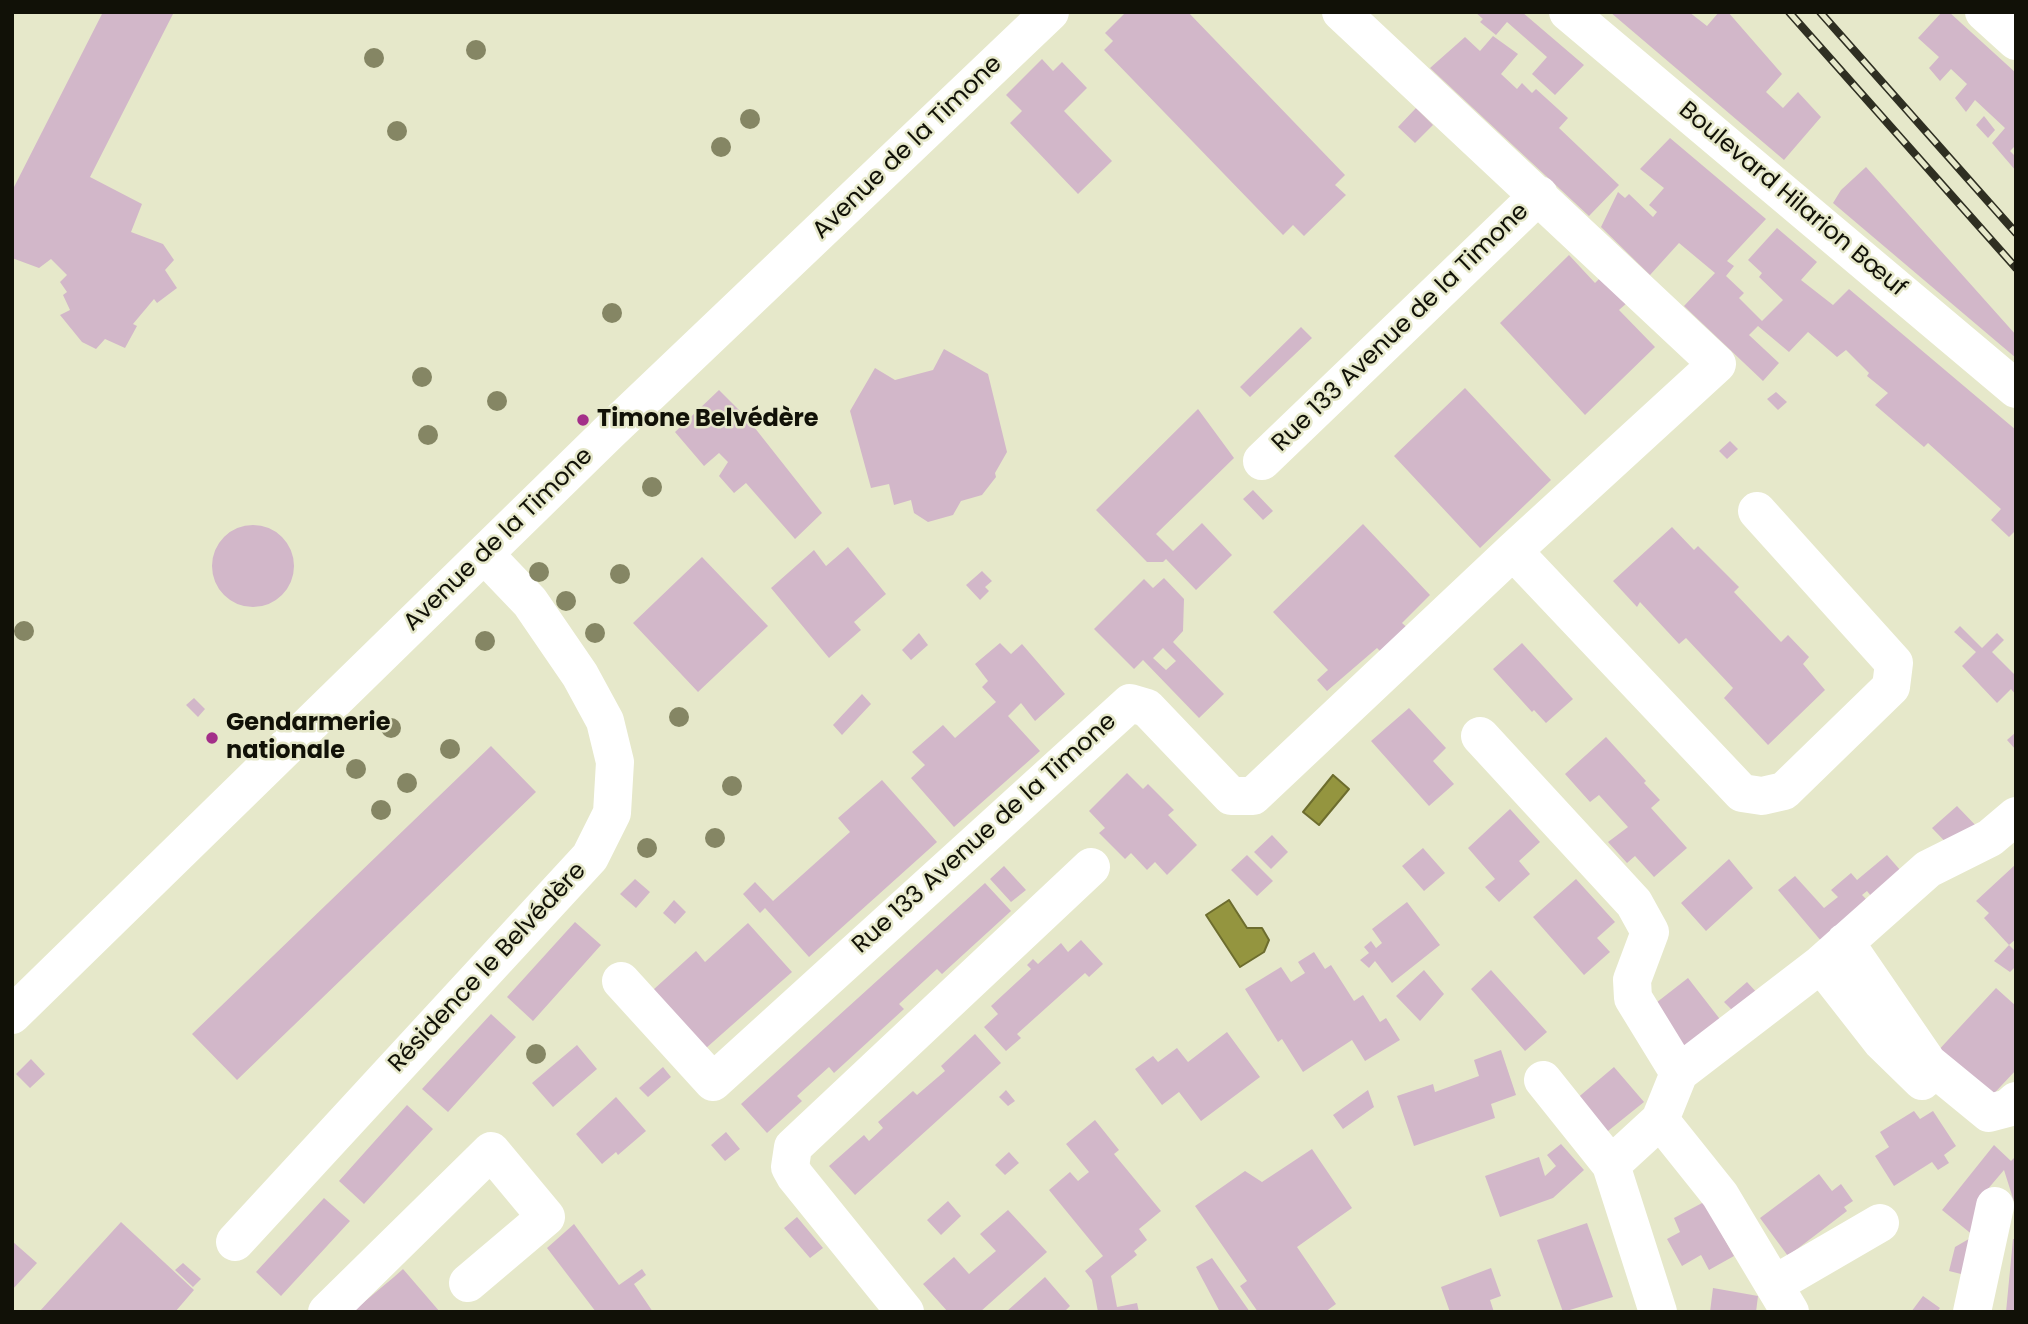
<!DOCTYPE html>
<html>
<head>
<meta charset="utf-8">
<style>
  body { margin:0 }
  #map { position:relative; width:2028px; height:1324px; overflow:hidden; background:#e6e8ca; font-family:Poppins,sans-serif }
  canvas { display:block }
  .frame { position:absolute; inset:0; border:14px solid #111107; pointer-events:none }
</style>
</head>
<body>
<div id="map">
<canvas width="2028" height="1324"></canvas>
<div class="frame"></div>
</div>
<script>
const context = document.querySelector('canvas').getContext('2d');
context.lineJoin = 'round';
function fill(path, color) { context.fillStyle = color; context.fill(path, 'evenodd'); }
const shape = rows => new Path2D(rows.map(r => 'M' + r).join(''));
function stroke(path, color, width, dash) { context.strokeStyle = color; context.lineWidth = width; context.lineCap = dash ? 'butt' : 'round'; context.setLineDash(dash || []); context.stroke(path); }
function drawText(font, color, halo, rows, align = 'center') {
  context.font = font + ' Poppins,sans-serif'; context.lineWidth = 5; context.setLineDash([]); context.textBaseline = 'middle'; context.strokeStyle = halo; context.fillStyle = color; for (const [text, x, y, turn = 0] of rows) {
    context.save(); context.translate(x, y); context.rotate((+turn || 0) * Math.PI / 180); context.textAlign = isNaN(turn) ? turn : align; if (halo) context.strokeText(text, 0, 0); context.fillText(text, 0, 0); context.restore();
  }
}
const water = shape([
  [1333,775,1349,789,1319,825,1303,812,1333,775],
  [1229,900,1247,928,1262,928,1269,940,1264,952,1240,967,1206,915,1229,900]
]);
const building = shape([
  [103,12,174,12,90,177,142,204,131,232,163,244,174,260,165,270,177,288,157,303,154,299,133,324,137,326,125,348,105,339,96,349,82,342,60,315,70,310,63,295,67,292,60,282,67,275,51,259,39,268,12,258,12,191],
  [1126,12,1188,12,1345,175,1335,185,1346,195,1304,236,1293,225,1283,235,1104,50,1113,41,1105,33],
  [1475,12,1522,12,1584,65,1555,95,1532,74,1547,57,1507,22,1496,35,1480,22,1483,19],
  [1610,12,1689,12,1707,26,1719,12,1728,12,1782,74,1766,92,1783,108,1798,92,1821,117,1784,160],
  [1942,12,1949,12,2016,73,2016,145,2010,151,2016,157,2016,171,1992,143,2005,128,1975,100,1966,112,1955,98,1967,84,1951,69,1940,81,1929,68,1939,57,1918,38],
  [1493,36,1518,54,1501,74,1517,89,1522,83,1532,93,1536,89,1568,118,1559,128,1619,185,1589,216,1430,68,1465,37,1480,51],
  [1042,59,1053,71,1062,62,1087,88,1064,111,1112,161,1078,194,1010,123,1022,111,1006,95],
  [1416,108,1433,125,1415,143,1398,127],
  [1984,116,1995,130,1988,138,1976,125],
  [1670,138,1766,219,1727,261,1734,266,1726,276,1744,293,1739,298,1762,321,1783,300,1759,277,1762,273,1748,260,1777,228,1817,262,1801,280,1833,305,1849,289,2016,430,2016,530,2009,537,1991,520,2001,509,1928,443,1924,447,1875,405,1888,393,1867,376,1869,373,1846,350,1837,357,1808,332,1789,352,1758,326,1749,335,1779,363,1763,381,1684,306,1715,273,1679,243,1650,275,1601,227,1618,192,1625,198,1629,194,1653,217,1657,212,1649,205,1664,188,1640,169],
  [1866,167,2016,335,2016,358,1833,203,1841,190],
  [1569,255,1595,283,1603,275,1628,302,1619,310,1655,347,1585,415,1500,323],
  [1301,327,1312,338,1250,397,1240,387],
  [944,349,988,374,1007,452,995,473,996,477,982,495,961,501,953,515,928,522,914,513,911,500,894,505,889,484,871,488,850,411,875,368,895,380,933,370],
  [1465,388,1551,480,1480,548,1394,456],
  [719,390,747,418,822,513,795,539,746,483,734,493,719,476,728,462,719,453,704,466,675,432],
  [1776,392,1787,402,1778,410,1767,399],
  [1198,409,1234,458,1156,534,1173,551,1202,523,1232,555,1196,590,1166,559,1163,562,1147,562,1096,510],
  [1730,441,1738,449,1727,459,1719,451],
  [1253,490,1273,511,1263,520,1243,499],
  [1363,524,1430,595,1402,623,1411,631,1385,656,1377,648,1327,691,1317,680,1328,670,1273,612],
  '212 566a41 41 0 1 1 82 0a41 41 0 1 1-82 0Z',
  [1672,527,1694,550,1698,546,1739,587,1734,592,1781,642,1788,635,1809,657,1803,664,1825,690,1768,745,1724,698,1733,688,1686,638,1679,644,1640,602,1637,607,1613,581],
  [848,547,886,594,854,622,861,630,829,658,771,588,814,550,826,566],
  [702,557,768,626,698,692,633,623],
  [982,571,992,581,985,587,989,591,980,600,966,585],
  [1164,578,1184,599,1183,631,1173,642,1224,694,1199,718,1143,660,1134,669,1094,629,1144,579,1153,588],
  [1163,648,1176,661,1166,670,1153,658],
  [1960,626,1982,648,1997,633,2004,640,1992,652,2016,676,2016,695,2011,689,1997,703,1962,666,1976,652,1954,632],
  [919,633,928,645,911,660,902,650],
  [1000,643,1011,654,1022,644,1065,694,1035,721,1021,703,1008,716,1040,751,954,827,911,778,925,765,912,752,943,725,955,738,996,702,982,687,988,681,975,664],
  [1522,643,1573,699,1546,723,1534,710,1532,712,1493,669],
  [862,694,871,704,842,735,833,725],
  [194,698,205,709,198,717,186,705],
  [1409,708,1446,748,1433,761,1454,784,1429,806,1371,741],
  [2016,732,2016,750,2007,740],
  [1606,737,1646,781,1644,783,1660,800,1651,808,1687,848,1654,877,1635,856,1627,863,1608,842,1628,827,1599,795,1590,802,1565,774],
  [491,746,536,792,237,1080,192,1034],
  [1127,773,1143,789,1148,784,1174,810,1168,815,1197,845,1167,875,1155,862,1147,870,1131,853,1125,859,1099,833,1105,828,1089,811],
  [882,780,937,842,809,957,765,908,760,913,743,894,755,882,773,901,850,832,838,818],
  [1957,806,1981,831,1956,853,1932,828],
  [1510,809,1540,842,1519,861,1530,874,1499,902,1485,887,1495,879,1468,848],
  [1272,835,1288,852,1271,869,1254,852],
  [1423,848,1445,873,1424,891,1402,866],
  [1247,855,1273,881,1257,896,1231,870],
  [1887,855,1901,871,1871,896,1867,891,1862,895,1866,899,1822,942,1778,890,1795,876,1824,908,1838,897,1831,890,1851,873,1857,880],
  [1729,859,1753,888,1706,931,1681,903],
  [2016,864,2016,939,2009,945,1984,918,1989,913,1976,901],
  [1004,866,1026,890,1011,902,990,879],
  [635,879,650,892,636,908,620,894],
  [1576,879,1615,922,1597,938,1610,952,1584,975,1533,917],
  [985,883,1011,911,942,974,937,969,899,1004,904,1009,834,1073,829,1067,797,1096,802,1101,767,1133,741,1104],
  [674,900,686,912,675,924,663,913],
  [1407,902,1440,945,1392,983,1375,961,1369,968,1360,960,1369,953,1364,947,1371,941,1376,948,1382,943,1372,929],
  [575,922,601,945,533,1021,507,997],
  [748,923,792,972,705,1049,653,990,696,951,705,962],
  [1081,940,1103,964,1089,977,1085,973,1017,1034,1021,1038,1006,1051,984,1027,998,1014,991,1006,1031,969,1027,965,1033,959,1038,964,1061,943,1068,952],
  [2009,945,2016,952,2016,966,2010,972,1994,961],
  [1314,952,1325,969,1331,965,1354,1001,1363,995,1380,1022,1386,1018,1400,1040,1365,1061,1352,1040,1303,1072,1282,1039,1278,1042,1245,989,1281,967,1291,982,1305,973,1298,962],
  [1424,970,1444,994,1420,1021,1396,996],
  [1491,970,1547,1032,1525,1051,1471,989],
  [1688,978,1726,1027,1690,1055,1652,1006],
  [1747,982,1759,995,1737,1015,1724,1002],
  [1996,988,2016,1006,2016,1070,1987,1101,1935,1054],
  [491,1014,516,1037,448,1112,422,1089],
  [1227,1032,1260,1077,1201,1121,1179,1092,1162,1105,1135,1069,1153,1056,1158,1062,1177,1048,1188,1062],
  [975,1034,1001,1063,855,1195,829,1166,864,1135,869,1141,883,1128,878,1122,913,1091,917,1095,945,1071,941,1066],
  [577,1045,597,1069,553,1107,532,1083],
  [1501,1050,1516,1095,1491,1104,1495,1118,1414,1146,1397,1096,1433,1084,1435,1092,1479,1076,1474,1060],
  [31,1059,45,1074,30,1088,16,1074],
  [663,1067,671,1077,648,1097,639,1088],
  [1614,1067,1644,1102,1603,1135,1575,1100],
  [1006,1090,1015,1101,1008,1106,999,1097],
  [1368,1090,1374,1107,1343,1129,1333,1115],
  [616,1097,646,1131,618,1155,616,1152,602,1164,576,1134],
  [407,1105,433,1129,364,1204,339,1181],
  [1914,1111,1920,1119,1933,1111,1956,1146,1944,1155,1949,1163,1938,1170,1932,1162,1894,1186,1875,1156,1889,1147,1880,1132],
  [1095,1120,1119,1150,1114,1154,1161,1211,1139,1229,1147,1240,1134,1251,1137,1255,1111,1276,1117,1307,1137,1303,1139,1312,1098,1312,1092,1280,1085,1271,1103,1256,1049,1190,1070,1172,1078,1181,1089,1172,1066,1144],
  [726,1132,740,1149,725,1161,711,1145],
  [1561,1144,1584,1170,1553,1198,1500,1217,1485,1176,1539,1157,1545,1176,1556,1166,1547,1155],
  [1994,1145,2011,1161,2016,1156,2016,1208,2004,1170,1987,1190,1974,1236,1942,1210],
  [1312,1149,1352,1208,1297,1247,1336,1304,1325,1312,1258,1312,1240,1286,1247,1281,1195,1206,1245,1171,1262,1182],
  [1009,1152,1019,1163,1005,1175,995,1165],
  [1819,1174,1832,1191,1841,1184,1853,1201,1844,1207,1847,1211,1788,1256,1760,1218],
  [324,1198,350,1221,281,1296,256,1272],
  [948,1201,961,1216,941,1235,927,1220],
  [1704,1202,1734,1256,1709,1270,1701,1255,1682,1266,1667,1239,1680,1232,1674,1218],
  [1008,1210,1047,1252,980,1312,948,1312,923,1284,954,1257,969,1274,996,1251,980,1234],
  [797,1217,823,1248,810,1258,784,1228],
  [121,1222,194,1290,175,1312,39,1312],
  [1587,1223,1613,1297,1563,1312,1537,1240],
  [574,1224,619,1285,642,1269,646,1275,634,1284,653,1312,596,1312,547,1248],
  [1974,1236,1965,1275,1949,1271,1955,1247],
  [2013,1239,2016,1239,2016,1312,2006,1312],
  [12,1241,37,1263,12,1290],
  [1212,1258,1250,1312,1220,1312,1196,1267],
  [183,1263,201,1279,193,1287,175,1270],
  [1491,1268,1501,1296,1490,1300,1494,1312,1450,1312,1441,1287],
  [403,1269,440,1312,352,1312,394,1277],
  [1045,1277,1070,1306,1064,1312,1006,1312],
  [1713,1288,1758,1296,1756,1312,1710,1312],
  [1923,1296,1940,1308,1937,1312,1911,1312]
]);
const minor = shape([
  [1568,12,2016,389],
  [1984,12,2016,41],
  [1262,461,1539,195],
  [1513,551,1742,793,1762,796,1784,791,1891,687,1894,663,1757,511],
  [1480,736,1634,903,1650,932,1632,980,1633,998,1679,1073,1660,1120,1611,1165],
  [1845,942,1928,1063,1989,1113,2008,1108,2016,1101],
  [1821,964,1882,1042,1922,1081],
  [621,981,713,1082,1130,703,1147,708,1231,796,1253,796,1513,551,1717,364,1341,12],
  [12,1015,608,433,1050,12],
  [1679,1073,1821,964,1928,869,1990,838,2016,816],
  [1543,1080,1611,1165,1658,1312],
  [1660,1120,1720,1195,1790,1312],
  [235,1242,590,857,612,813,615,762,605,721,580,675,530,602,485,555],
  [1775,1284,1880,1223],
  [327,1312,491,1151,546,1217,468,1283],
  [905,1312,795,1176,790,1167,793,1147,1091,867],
  [1972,1312,1995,1206]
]);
const rail = shape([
  [1789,12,2016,268],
  [1820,12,2016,233]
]);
const trees = [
  [476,50],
  [374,58],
  [750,119],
  [397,131],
  [721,147],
  [612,313],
  [422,377],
  [497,401],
  [428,435],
  [652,487],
  [539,572],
  [620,574],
  [566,601],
  [24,631],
  [595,633],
  [485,641],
  [679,717],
  [391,728],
  [450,749],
  [356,769],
  [407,783],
  [732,786],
  [381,810],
  [715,838],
  [647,848],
  [536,1054]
];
const markers = [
  [583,420,7,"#a32f89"],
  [212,738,7,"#a32f89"]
];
const streetNames = [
  ["Avenue de la Timone",908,148,-44],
  ["Boulevard Hilarion Bœuf",1792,200,40],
  ["Rue 133 Avenue de la Timone",1401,328,-44],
  ["Avenue de la Timone",499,540,-44],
  ["Rue 133 Avenue de la Timone",985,834,-42],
  ["Résidence le Belvédère",488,968,-47]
];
const poiNames = [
  ["Timone Belvédère",597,420],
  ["Gendarmerie",226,724],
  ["nationale",226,752]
];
fill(water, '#94953f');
stroke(water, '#6d6d2e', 2);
fill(building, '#d2b7c9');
stroke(minor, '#fff', 38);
stroke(rail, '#2f2f22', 8);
stroke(rail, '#e6e8ca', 5, [16]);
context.fillStyle = '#858664';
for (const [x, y] of trees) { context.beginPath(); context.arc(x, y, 10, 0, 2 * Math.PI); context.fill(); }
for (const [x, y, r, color] of markers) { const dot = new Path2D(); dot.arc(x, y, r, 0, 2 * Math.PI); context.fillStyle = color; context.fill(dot); stroke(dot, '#e6e8ca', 2.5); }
drawText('24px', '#111107', '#e6e8ca', streetNames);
drawText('bold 24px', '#111107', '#e6e8ca', poiNames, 'left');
</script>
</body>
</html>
